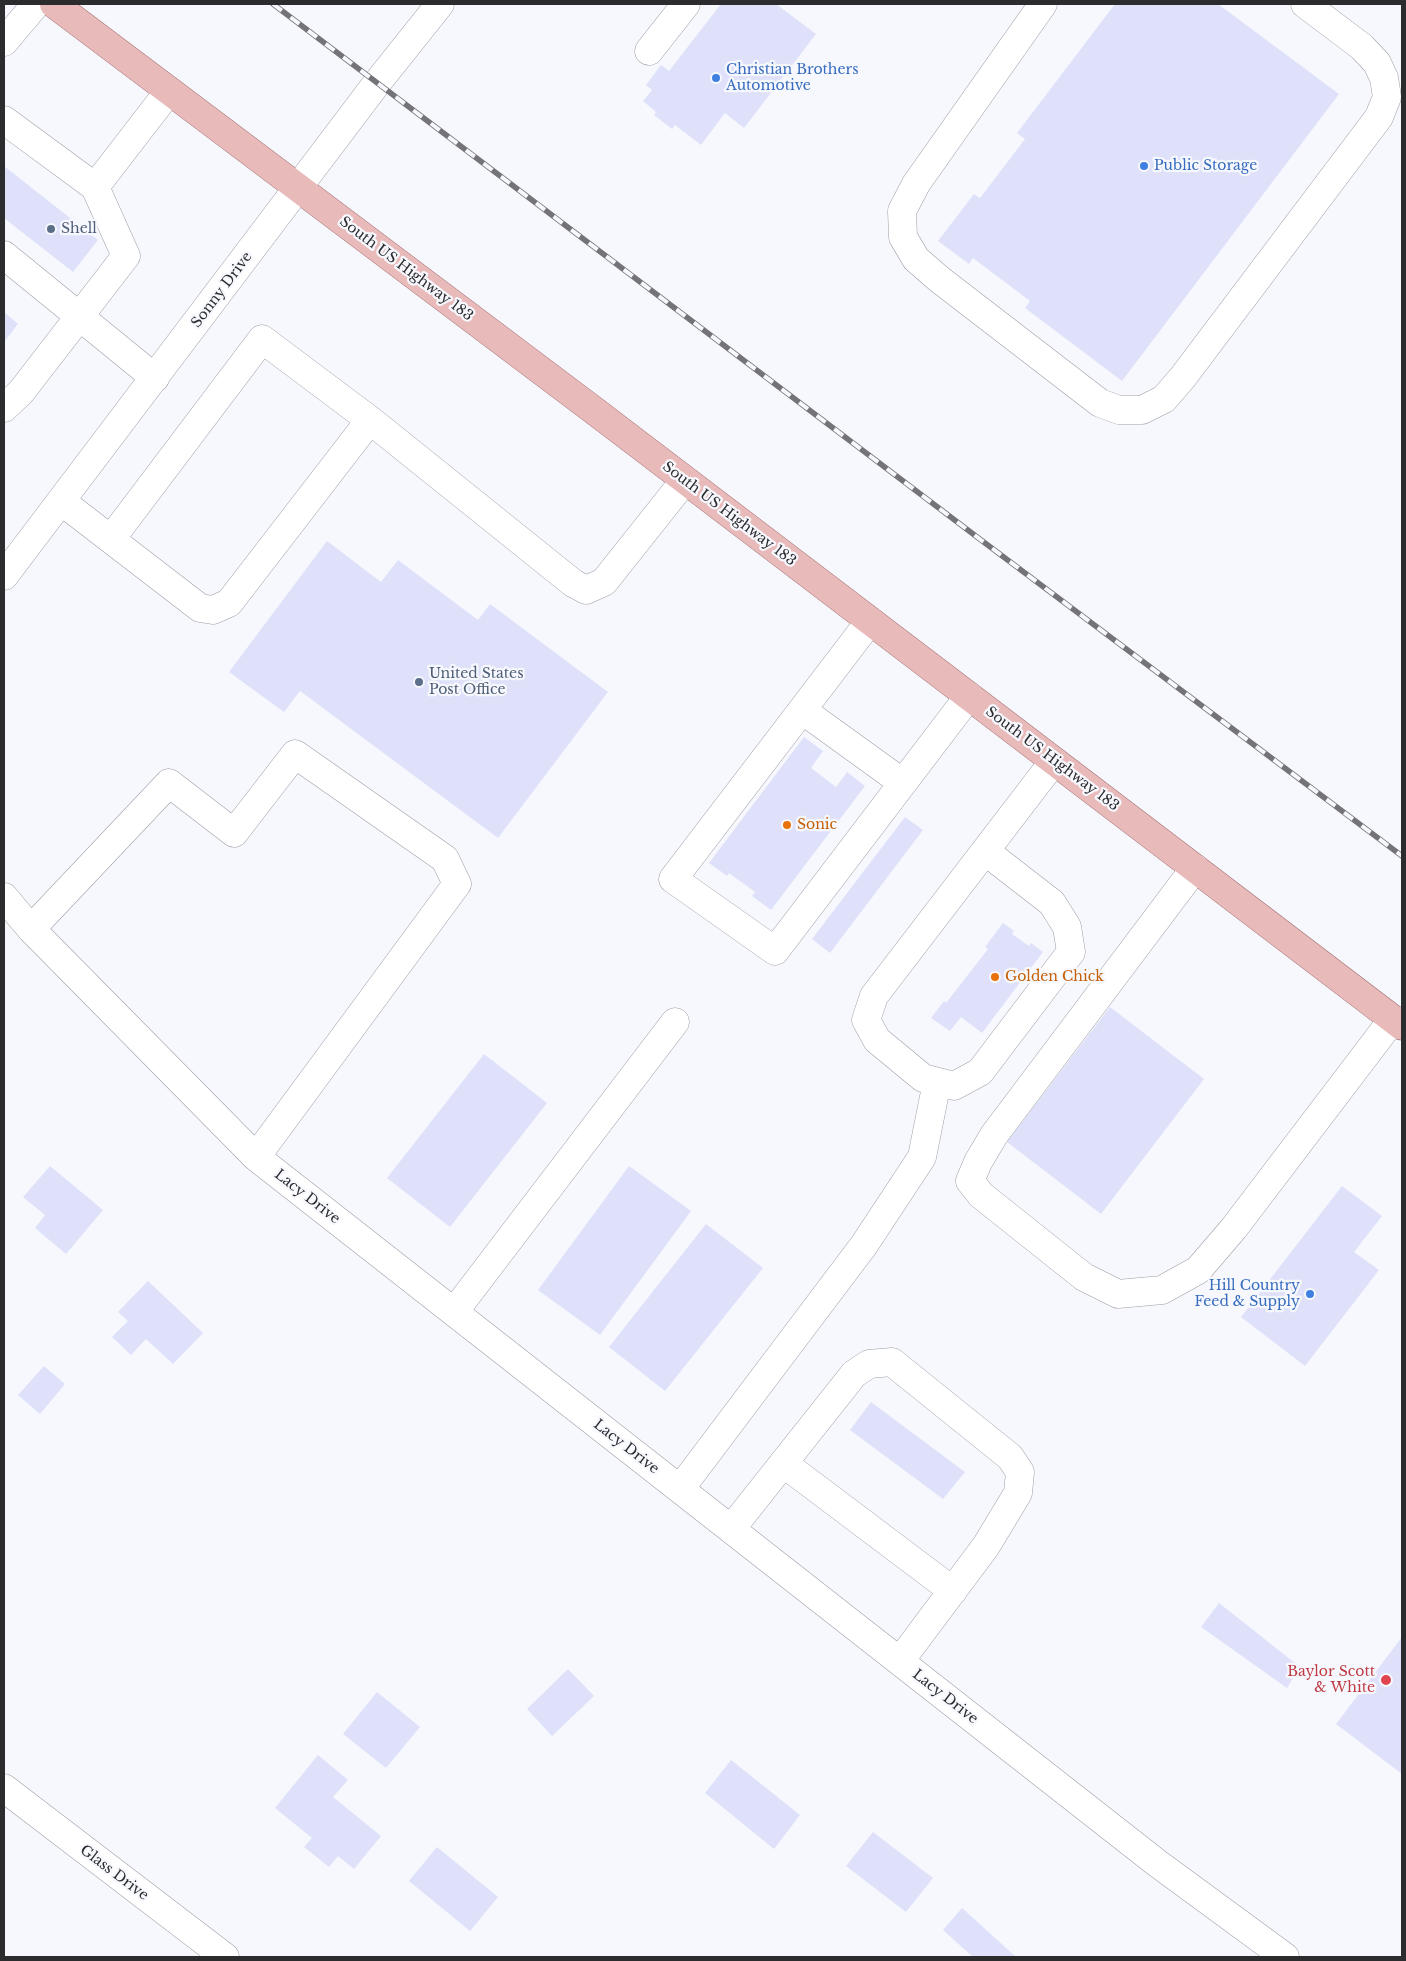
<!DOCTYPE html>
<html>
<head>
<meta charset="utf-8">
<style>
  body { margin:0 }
  #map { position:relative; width:1406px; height:1961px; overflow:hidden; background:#f7f8fe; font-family:"Libre Baskerville",serif }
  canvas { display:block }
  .frame { position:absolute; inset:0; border:5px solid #2c2c2f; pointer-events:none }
</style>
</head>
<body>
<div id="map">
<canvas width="1406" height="1961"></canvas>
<div class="frame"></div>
</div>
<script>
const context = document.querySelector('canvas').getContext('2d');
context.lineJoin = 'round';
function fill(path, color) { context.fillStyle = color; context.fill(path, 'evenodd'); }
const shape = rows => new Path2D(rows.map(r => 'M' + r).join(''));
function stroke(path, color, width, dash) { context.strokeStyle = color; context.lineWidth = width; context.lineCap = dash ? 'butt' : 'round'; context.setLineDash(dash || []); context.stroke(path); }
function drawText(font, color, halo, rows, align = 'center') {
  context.font = font + ' "Libre Baskerville",serif'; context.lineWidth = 4.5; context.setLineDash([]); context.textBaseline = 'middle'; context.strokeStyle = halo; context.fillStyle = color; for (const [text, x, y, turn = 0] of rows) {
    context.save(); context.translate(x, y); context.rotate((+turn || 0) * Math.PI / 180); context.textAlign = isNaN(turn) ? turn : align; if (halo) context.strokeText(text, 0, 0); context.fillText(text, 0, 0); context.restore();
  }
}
const building = shape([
  [721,4,776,4,816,34,744,128,725,113,701,145,675,125,672,129,654,115,656,112,643,101,652,90,646,85,661,65,669,71],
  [1115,4,1218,4,1339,94,1122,381,1025,308,1030,301,973,258,969,264,938,241,974,194,980,198,1025,139,1017,133],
  [4,166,98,240,73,272,4,218],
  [4,312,18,324,4,342],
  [327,541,381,582,398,560,478,620,490,604,608,692,498,838,300,691,284,712,229,672],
  [804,737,823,751,811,768,836,787,847,772,865,786,771,910,752,896,755,892,729,873,727,876,709,863],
  [905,817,923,830,830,953,812,939],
  [1003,923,1014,931,1012,934,1029,946,1031,943,1043,952,982,1033,961,1017,950,1031,931,1018,944,1001,946,1003,988,949,985,947],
  [1110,1007,1204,1079,1101,1214,1007,1142],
  [484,1054,547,1103,450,1227,387,1178],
  [50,1166,103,1210,66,1254,35,1228,45,1215,23,1197],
  [629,1166,691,1211,600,1335,538,1290],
  [1342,1186,1382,1216,1354,1252,1379,1270,1305,1366,1241,1317],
  [706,1224,763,1268,665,1391,609,1347],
  [148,1281,203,1333,173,1364,146,1339,131,1355,112,1337,128,1321,118,1312],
  [44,1366,65,1384,40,1414,18,1395],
  [871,1402,965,1472,943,1499,850,1430],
  [1219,1603,1300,1667,1287,1688,1201,1627],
  [1402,1637,1402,1774,1336,1724],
  [568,1669,594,1696,552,1736,527,1709],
  [377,1692,420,1727,386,1768,343,1734],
  [318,1755,348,1780,333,1797,381,1836,354,1869,338,1856,329,1867,304,1847,312,1838,275,1808],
  [731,1760,800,1815,774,1849,705,1793],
  [873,1832,933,1878,906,1912,846,1866],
  [437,1847,498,1897,470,1931,409,1881],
  [962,1908,1016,1957,973,1957,943,1930]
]);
const minor = shape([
  [1043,4,916,184,902,211,903,237,916,259,939,279,1100,403,1119,410,1142,410,1164,399,1183,377,1379,117,1387,97,1384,78,1377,63,1362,47,1305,4],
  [4,42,36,4],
  [649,51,686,4],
  [4,120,95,187],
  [4,255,155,378],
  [4,408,21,392,126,256,95,187,169,91],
  [61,501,200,608,213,610,229,603,370,420],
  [111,539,262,339,370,420,573,583,586,590,604,582,685,480],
  [4,576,377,83,440,4],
  [870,621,673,879,775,951,969,696],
  [802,710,903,783],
  [985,851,1052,903,1067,927,1071,952,980,1072,954,1086,923,1078,877,1040,866,1020,874,996,1054,761],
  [1195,868,994,1135,978,1162,970,1181,981,1195,1084,1277,1118,1294,1162,1290,1198,1270,1234,1228,1393,1019],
  [4,897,31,929,256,1157,1157,1863,1285,1957],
  [31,929,169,783,234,833,295,754,445,859,457,884,256,1157],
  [454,1312,675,1022],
  [783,1463,953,1591],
  [680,1489,864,1245,922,1157,937,1082],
  [731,1529,854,1374,869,1364,892,1362,1010,1457,1020,1472,1018,1493,986,1546,900,1661],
  [4,1788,225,1957]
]);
const major = shape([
  [54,4,592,409,1402,1026]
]);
const rail = shape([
  [273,4,985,543,1402,856]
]);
const markers = [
  [716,78,5,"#3f7fe0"],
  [1144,166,5,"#3f7fe0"],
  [51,229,5,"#5c6f8a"],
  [419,682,5,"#5c6f8a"],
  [787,825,5,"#e8710a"],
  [995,977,5,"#e8710a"],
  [1310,1294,5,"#3f7fe0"],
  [1386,1680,6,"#e0444e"]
];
const shopNames = [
  ["Christian Brothers",726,70],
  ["Automotive",726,86],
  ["Public Storage",1154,166],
  ["Hill Country",1300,1286,"right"],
  ["Feed & Supply",1300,1302,"right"]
];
const serviceNames = [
  ["Shell",61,229],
  ["United States",429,674],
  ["Post Office",429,690]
];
const streetNames = [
  ["South US Highway 183",406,269,37],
  ["Sonny Drive",222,290,-53],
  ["South US Highway 183",729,514,37],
  ["South US Highway 183",1052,759,37],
  ["Lacy Drive",307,1197,38],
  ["Lacy Drive",626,1447,38],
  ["Lacy Drive",945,1697,38],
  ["Glass Drive",114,1873,37]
];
const foodNames = [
  ["Sonic",797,825],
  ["Golden Chick",1005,977]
];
const healthNames = [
  ["Baylor Scott",1375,1672],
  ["& White",1375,1688]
];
fill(building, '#dee1f9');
stroke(minor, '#9d9ea5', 29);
stroke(major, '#9c6a6b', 29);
stroke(minor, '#fff', 28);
stroke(major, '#e8baba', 28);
stroke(rail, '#747478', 5.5);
stroke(rail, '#f7f8fe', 4, [11]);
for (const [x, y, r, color] of markers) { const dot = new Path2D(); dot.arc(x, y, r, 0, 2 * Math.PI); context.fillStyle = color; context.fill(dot); stroke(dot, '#f7f8fe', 2); }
drawText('14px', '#366cbe', '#f7f8fe', shopNames, 'left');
drawText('14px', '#4e5e75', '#f7f8fe', serviceNames, 'left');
drawText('14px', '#2c2c2f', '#f7f8fe', streetNames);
drawText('14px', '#c56008', '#f7f8fe', foodNames, 'left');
drawText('14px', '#be3a42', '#f7f8fe', healthNames, 'right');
</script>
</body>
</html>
